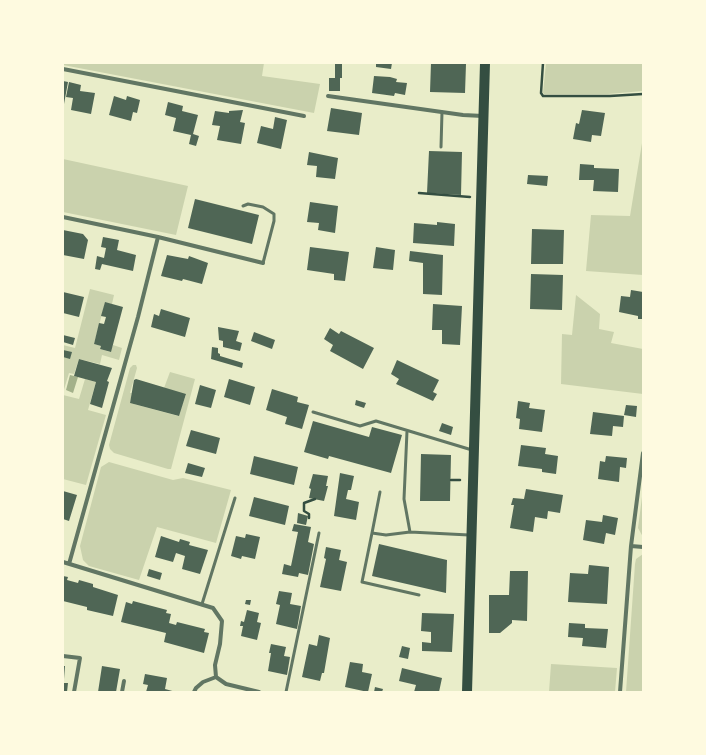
<!DOCTYPE html>
<html>
<head>
<meta charset="utf-8">
<style>
  body { margin:0 }
  #map { position:relative; width:706px; height:755px; overflow:hidden; background:#e9edc9; font-family:Raleway,sans-serif }
  canvas { display:block }
  .frame { position:absolute; inset:0; border:64px solid #fefae0; pointer-events:none }
</style>
</head>
<body>
<div id="map">
<canvas width="706" height="755"></canvas>
<div class="frame"></div>
</div>
<script>
const context = document.querySelector('canvas').getContext('2d');
context.lineJoin = 'round';
function fill(path, color) { context.fillStyle = color; context.fill(path, 'evenodd'); }
const shape = rows => new Path2D(rows.map(r => 'M' + r).join(''));
function stroke(path, color, width, dash) { context.strokeStyle = color; context.lineWidth = width; context.lineCap = dash ? 'butt' : 'round'; context.setLineDash(dash || []); context.stroke(path); }
const green = shape([
  [63,63,264,63,262,76,320,84,314,113,63,65],
  [546,63,643,63,643,91,608,94,544,94,543,93],
  [643,137,643,275,586,271,591,215,630,216],
  [63,159,188,186,176,235,63,212],
  [90,289,114,295,112,304,105,303,94,344,101,346,100,349,110,352,113,345,122,348,119,360,102,355,100,364,79,359,74,374,69,373,63,393,63,345,75,348],
  [576,295,600,314,599,329,614,332,611,343,643,349,643,394,561,384,562,334,572,335],
  [133,365,136,365,137,368,130,393,132,393,130,403,178,416,186,395,164,388,170,372,195,379,171,469,168,469,114,453,110,449,109,445,130,368],
  [85,379,96,382,88,410,106,415,86,485,63,479,63,395,79,399],
  [109,462,173,480,183,478,231,490,216,543,157,527,139,580,89,566,83,560,80,546,101,467],
  [643,489,643,537,638,528],
  [643,554,643,692,626,692,635,564,636,559],
  [551,664,617,668,615,692,549,692]
]);
const water = shape([
  [70,375,78,377,73,393,66,390]
]);
const building = shape([
  [335,63,342,63,342,78,340,78,340,91,329,91,329,78,335,78],
  [376,63,392,63,391,69,376,67],
  [431,63,466,64,465,93,430,92],
  [374,76,390,77,397,79,396,82,407,83,405,95,395,93,394,96,372,93],
  [63,81,68,82,64,104,63,104],
  [69,82,81,85,80,91,95,93,91,114,71,110,73,98,66,97],
  [114,96,126,100,127,96,140,100,137,113,133,112,131,121,109,115],
  [168,102,183,106,182,111,198,115,193,134,199,136,196,146,189,144,191,135,173,131,176,118,165,115],
  [331,108,362,113,359,135,327,131],
  [243,110,240,122,245,123,241,144,217,140,220,126,212,125,215,111,229,113,229,111],
  [582,110,605,113,601,136,592,135,591,142,573,139,576,123,579,124],
  [275,117,287,120,281,149,257,143,261,126,273,129],
  [429,151,462,152,461,195,427,193],
  [309,152,338,158,335,179,316,177,317,166,307,165],
  [580,164,594,165,594,168,619,169,618,192,593,191,594,180,579,180],
  [528,175,548,176,547,186,527,184],
  [195,199,259,215,252,244,188,228],
  [310,202,338,206,335,233,318,230,319,223,307,222],
  [437,222,455,224,454,246,413,243,414,223,437,225],
  [532,229,564,230,563,264,531,264],
  [63,230,83,234,88,240,84,259,63,255],
  [103,237,119,240,117,250,136,255,133,271,102,264,100,270,95,269,97,256,104,258,106,248,101,247],
  [310,247,349,252,345,281,334,280,334,274,307,270],
  [376,247,395,250,393,270,373,268],
  [410,251,443,255,442,295,423,294,423,263,409,261],
  [167,255,188,259,189,256,208,263,202,284,183,279,182,281,161,276],
  [531,274,563,275,562,310,530,309],
  [631,290,643,292,643,319,638,319,638,316,619,312,621,296,630,297],
  [63,292,84,297,79,317,63,313],
  [105,302,123,307,111,352,100,349,101,346,94,344,99,323,104,324,106,317,101,316],
  [433,304,462,306,460,345,442,344,442,330,432,330],
  [161,309,190,318,185,337,151,327,154,314,159,316],
  [218,327,239,331,236,341,242,343,240,351,223,347,223,341,219,340],
  [330,328,339,334,341,331,374,348,363,369,330,351,333,345,324,339],
  [254,332,275,340,272,349,251,341],
  [63,335,75,338,73,345,63,342],
  [212,347,218,348,218,353,220,354,220,356,243,363,242,368,211,359],
  [63,350,72,352,70,359,63,357],
  [79,359,112,368,107,381,109,382,102,408,90,404,96,382,74,376],
  [397,360,439,380,433,392,437,394,433,401,396,384,399,379,391,374],
  [136,379,186,394,179,416,130,403,134,380],
  [229,379,255,387,250,405,224,397],
  [200,385,216,390,211,408,195,404],
  [272,389,298,397,297,402,309,405,302,429,285,424,287,417,266,410],
  [356,400,366,403,364,408,355,405],
  [518,401,530,403,529,408,545,410,542,432,519,429,520,419,516,418],
  [626,405,637,406,636,417,624,415],
  [593,412,624,416,623,427,613,426,612,436,590,434],
  [313,421,369,437,372,427,402,435,391,473,329,456,328,459,304,452],
  [442,423,453,427,451,435,439,431],
  [191,430,220,438,216,454,186,446],
  [521,445,546,448,545,454,558,456,556,474,542,472,542,469,518,466],
  [421,454,451,455,450,501,420,501],
  [254,456,298,467,294,485,250,474],
  [606,456,627,458,626,468,620,467,619,482,598,479,600,461,605,462],
  [188,463,205,468,202,477,185,473],
  [340,473,354,476,351,490,348,490,346,499,359,502,356,520,334,516],
  [313,474,328,476,326,486,328,486,324,501,309,498,311,489,309,488],
  [526,489,563,495,560,513,548,511,547,519,535,517,533,532,510,528,514,505,511,505,513,498,524,499],
  [63,491,77,495,69,521,63,519],
  [254,497,289,506,285,525,249,516],
  [298,513,308,516,306,525,297,523],
  [603,515,618,518,615,535,606,533,604,544,583,540,586,520,602,522],
  [294,524,311,527,308,542,314,544,308,575,299,573,298,577,282,574,284,564,291,566,298,532,292,531],
  [246,534,260,537,255,559,242,556,241,559,231,556,236,536,245,538],
  [161,536,179,542,180,539,190,542,189,545,208,550,200,574,182,569,185,556,176,553,173,562,155,557],
  [379,544,447,560,446,593,372,576],
  [326,547,341,550,339,560,347,562,341,591,320,587,326,559,324,558],
  [589,565,609,567,607,604,568,602,570,573,588,574],
  [149,569,162,573,160,580,147,576],
  [510,571,528,571,527,621,512,620,512,623,500,633,489,633,489,595,509,595],
  [63,576,68,577,67,580,78,583,79,580,93,584,93,587,118,595,113,616,87,610,87,607,63,601],
  [279,591,292,593,290,604,301,606,297,629,276,624,280,605,276,604],
  [246,600,251,600,250,605,245,604],
  [133,601,167,610,166,613,171,614,169,623,176,625,177,622,205,629,204,632,209,633,204,653,164,642,166,633,121,622,126,602,132,604],
  [247,610,259,613,257,622,261,623,257,640,241,636,243,626,240,626,241,621,244,622],
  [422,613,454,614,452,652,422,651,422,642,431,643,431,632,421,631],
  [569,623,585,624,585,628,608,629,606,648,582,646,583,638,568,637],
  [319,635,330,638,324,673,322,673,320,681,302,677,309,644,317,646],
  [271,644,286,647,284,656,290,657,287,675,268,671,271,653,269,653],
  [402,646,410,648,408,659,399,657],
  [350,662,363,664,362,672,372,674,368,692,345,687],
  [63,666,65,666,64,679,63,679],
  [102,666,120,669,116,692,98,692],
  [402,668,442,678,439,692,414,692,416,685,399,681],
  [145,674,167,678,165,689,176,692,146,692,148,685,143,684],
  [63,683,68,683,67,692,63,692],
  [375,687,383,689,382,692,374,692]
]);
const path = shape([
  [543,63,541,93,543,96,610,96,643,94],
  [419,193,470,197],
  [451,480,460,480],
  [309,518,309,514,304,511,304,503,315,499]
]);
const service = shape([
  [441,147,442,112],
  [243,206,248,204,263,207,274,214,274,221,263,263],
  [313,412,360,426,376,421,472,450],
  [407,431,404,499,410,532],
  [372,533,380,492],
  [419,595,362,582,372,533,386,535,410,532,469,535],
  [202,604,235,498],
  [286,692,319,533]
]);
const minor = shape([
  [63,69,304,116],
  [328,96,463,115,483,116],
  [63,217,158,237,138,317,69,564],
  [158,237,263,263],
  [631,546,643,547],
  [63,562,213,608,222,621,220,644,215,665,216,677,226,684,259,692],
  [63,656,80,658,74,692],
  [122,692,124,681],
  [194,692,196,688,203,682,216,677],
  [620,692,631,546,643,453]
]);
const primary = shape([
  [467,692,485,63]
]);
fill(green, '#cad2ad');
fill(water, '#a3b18a');
fill(building, '#4f6655');
stroke(path, '#344e41', 2.5);
stroke(service, '#617663', 3);
stroke(minor, '#617663', 4);
stroke(primary, '#344e41', 10);
</script>
</body>
</html>
